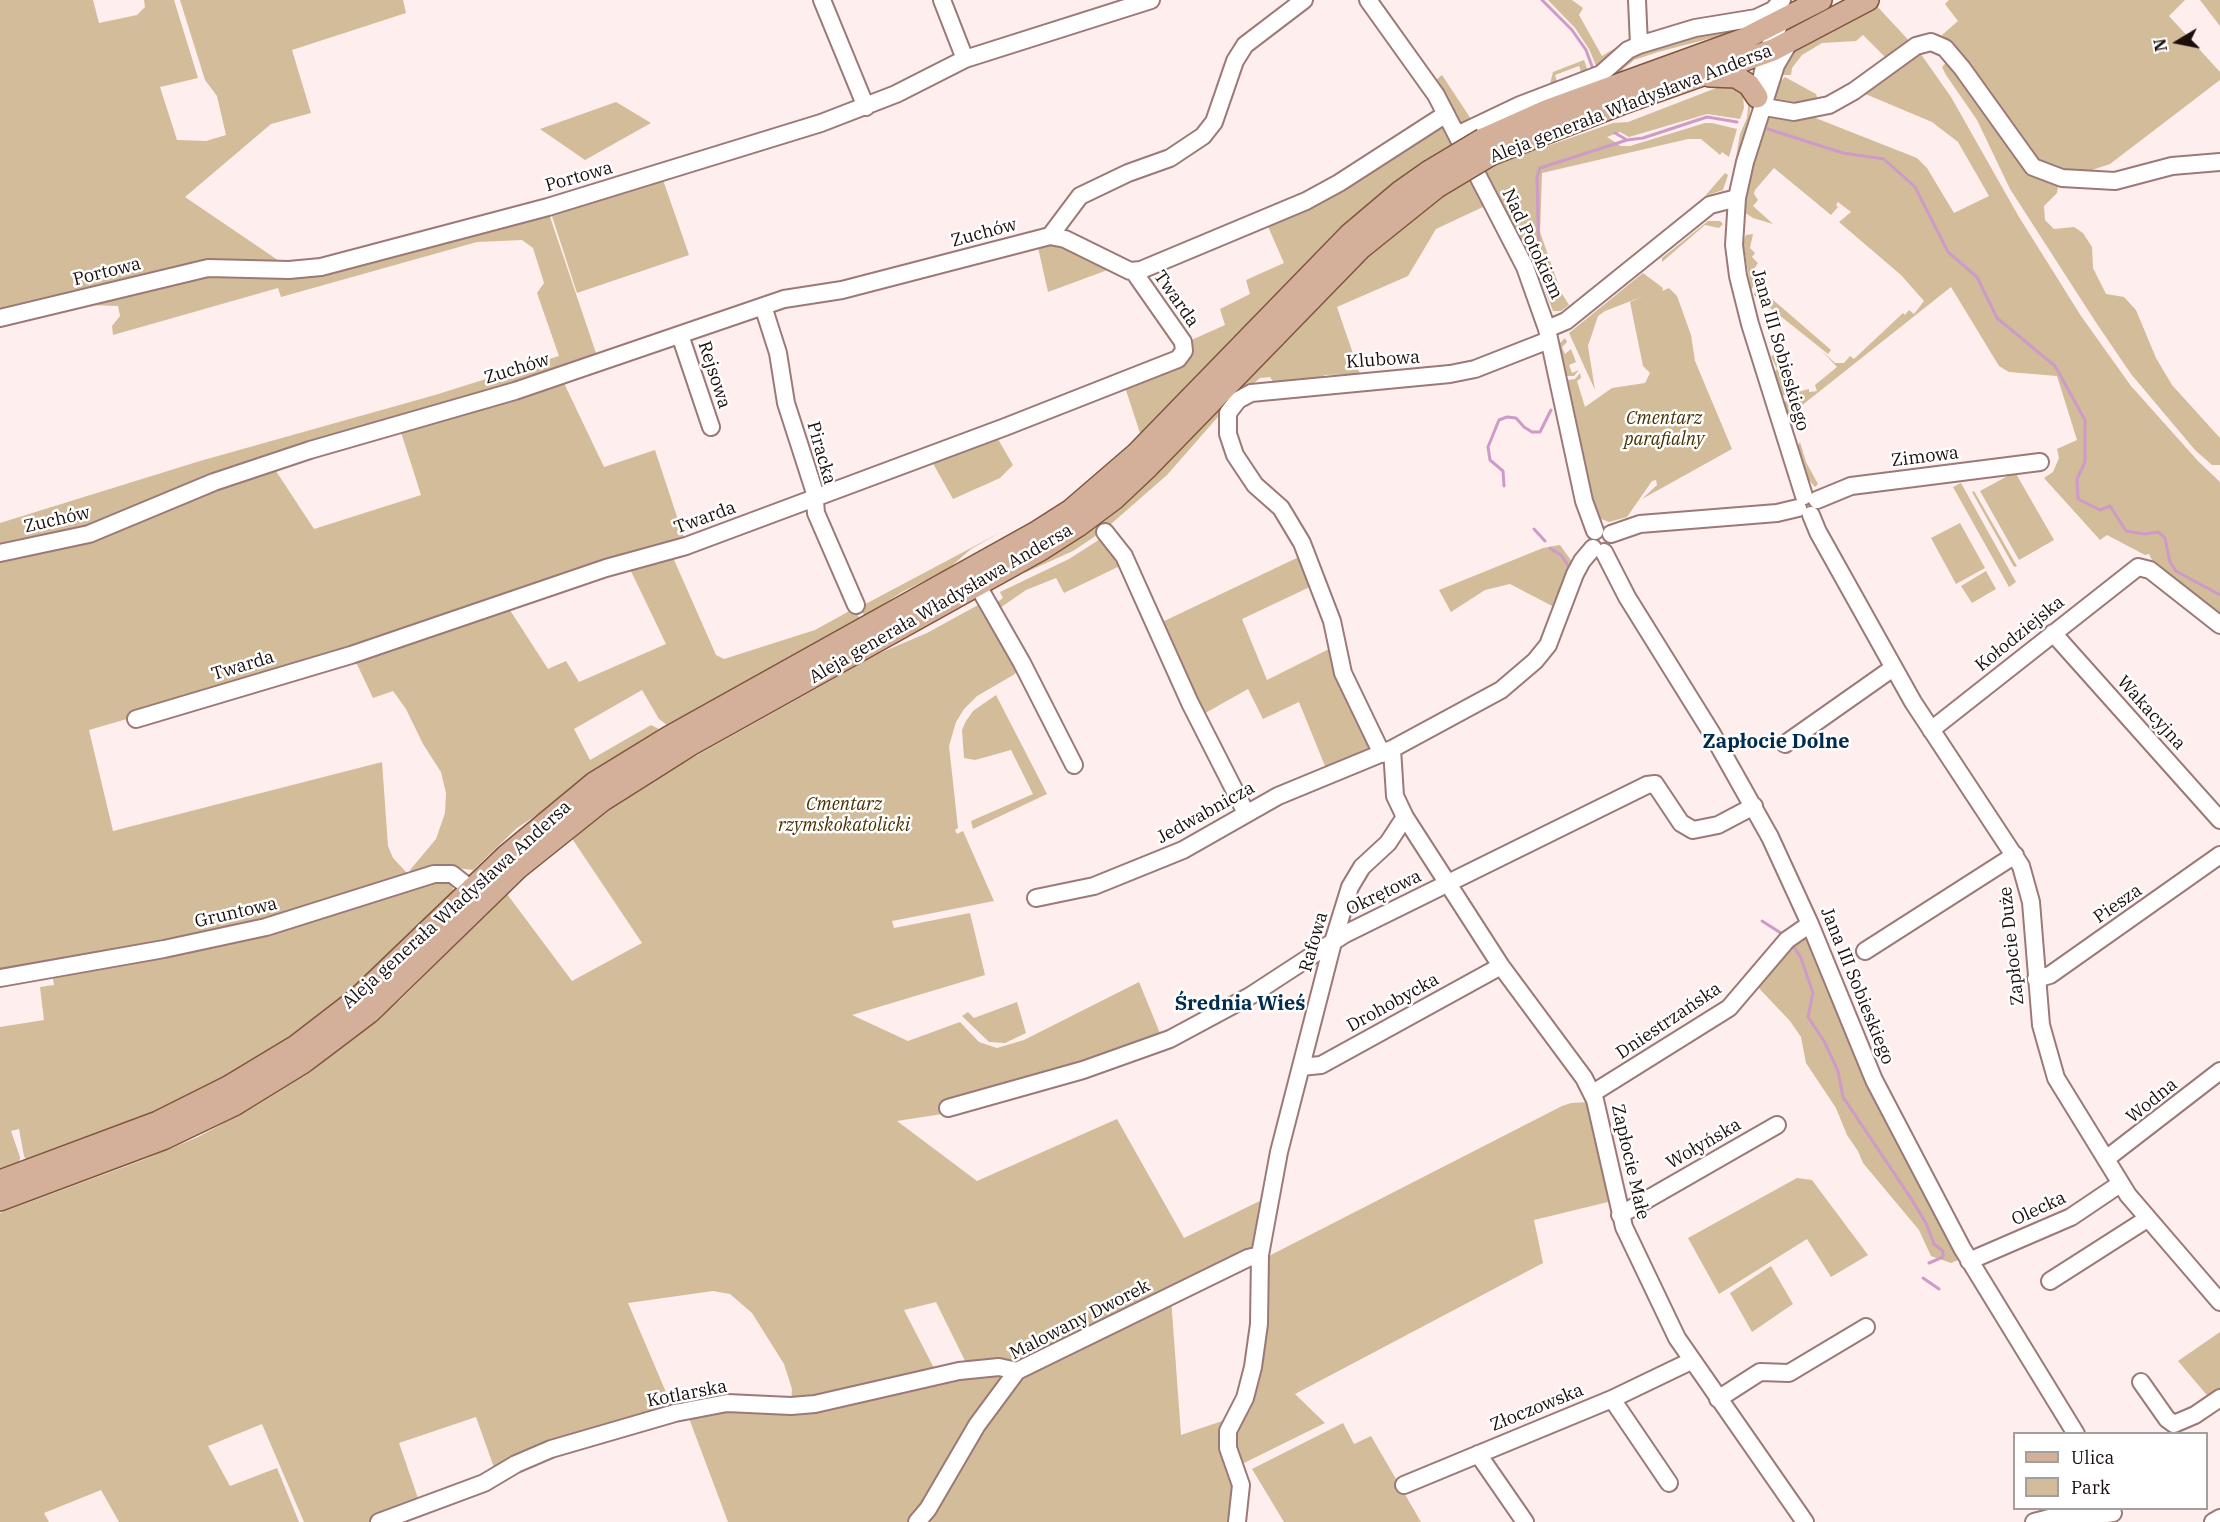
<!DOCTYPE html>
<html>
<head>
<meta charset="utf-8">
<style>
  body { margin:0 }
  #map { position:relative; width:2220px; height:1522px; overflow:hidden; background:#feeeed; font-family:"IBM Plex Serif",serif }
  canvas { display:block }
  .legend { position:absolute; left:2013px; top:1432px; width:195px; height:78px; box-sizing:border-box; background:#fff; border:2px solid #a49f9f; margin:0; padding:8px 10px; list-style:none; font-size:18px; color:#1b0f0e }
  .legend li { display:flex; align-items:center; gap:12px; height:30px }
  .legend b { width:30px; border:2px solid #a49f9f }
  .north { position:absolute; left:2148px; top:12px; width:60px; height:60px; -webkit-text-stroke:4px #fff; paint-order:stroke; rotate:260deg; font-size:16px; font-weight:700; line-height:24px; text-align:center; color:#1b0f0e }
  .north::after { content:''; display:block; margin:auto; width:21px; height:27px; background:#1b0f0e; clip-path:polygon(50% 0,100% 100%,50% 72%,0 100%) }
</style>
</head>
<body>
<div id="map">
<canvas width="2220" height="1522"></canvas>
<ul class="legend">
<li><b style="height:8px;background:#d4b09a"></b>Ulica</li>
<li><b style="height:16px;background:#d2bc99"></b>Park</li>
</ul>
<div class="north">N</div>
</div>
<script>
const context = document.querySelector('canvas').getContext('2d');
context.lineJoin = 'round';
function fill(path, color) { context.fillStyle = color; context.fill(path, 'evenodd'); }
const shape = rows => new Path2D(rows.map(r => 'M' + r).join(''));
function stroke(path, color, width, dash) { context.strokeStyle = color; context.lineWidth = width; context.lineCap = dash ? 'butt' : 'round'; context.setLineDash(dash || []); context.stroke(path); }
function drawText(font, color, halo, rows, align = 'center') {
  context.font = font + ' "IBM Plex Serif",serif'; context.lineWidth = 5; context.setLineDash([]); context.textBaseline = 'middle'; context.strokeStyle = halo; context.fillStyle = color; for (const [text, x, y, turn = 0] of rows) {
    context.save(); context.translate(x, y); context.rotate((+turn || 0) * Math.PI / 180); context.textAlign = isNaN(turn) ? turn : align; if (halo) context.strokeText(text, 0, 0); context.fillText(text, 0, 0); context.restore();
  }
}
const green = shape([
  [0,0,93,0,99,23,137,15,145,7,144,0,174,0,198,78,160,87,177,140,206,141,226,135,217,96,205,80,180,0,403,0,406,13,292,50,311,113,271,124,185,197,288,267,257,264,0,315],
  [1548,0,1572,0,1583,8,1579,15,1602,56,1635,36,1635,39,1592,74,1583,78,1579,66,1555,75,1558,85,1468,126,1460,124,1436,80,1442,75,1471,119,1550,84,1553,72,1584,60,1588,71,1597,68,1589,49,1575,28],
  [1949,0,2185,0,2169,16,2220,72,2220,80,2110,164,2083,173,2059,172,2035,160,2009,128,2011,120,2006,114,1998,110,1942,35,1958,21,1945,4],
  [2200,0,2220,0,2220,26],
  [1875,4,1913,45,1889,61,1863,35,1856,41,1822,43,1802,55,1792,68,1791,75,1782,75,1791,51,1858,17],
  [1728,26,1730,33,1727,34,1658,52,1634,60,1614,77,1602,78,1625,57],
  [1918,50,1951,97,2019,217,2081,316,2131,386,2198,461,2220,482,2220,622,2158,572,2149,554,2145,555,2107,535,2100,540,2044,478,2053,472,2059,458,2057,449,2077,440,2057,376,2009,372,1999,366,1951,287,1791,414,1793,420,1787,418,1783,402,1792,400,1791,394,1809,389,1809,392,1817,391,1815,385,1837,367,1821,350,1835,363,1844,363,1850,356,1854,359,1903,313,1905,315,1909,310,1914,314,1924,301,1901,275,1839,222,1851,212,1838,202,1836,205,1838,207,1831,215,1774,168,1755,190,1754,194,1758,200,1753,206,1773,224,1753,218,1744,212,1746,183,1768,118,1772,114,1813,117,1917,158,1927,168,1954,213,1989,196,1958,142,1932,122,1863,93],
  [1947,61,1952,62,2015,156,2029,170,2053,179,2058,187,2057,193,2044,206,2045,220,2054,229,2074,227,2083,233,2092,247,2093,268,2106,294,2124,297,2136,310,2156,358,2172,385,2220,438,2220,465,2212,465,2195,450,2131,374,2095,321,2010,189,1977,120,1946,75,1942,67],
  [1785,77,1816,94,1818,100,1804,107,1774,101,1778,84],
  [1724,85,1729,85,1743,94,1744,108,1740,119,1707,114,1629,137,1620,132,1607,137,1621,146,1630,146,1705,123,1712,123,1737,129,1729,157,1722,152,1720,155,1701,139,1688,139,1542,173,1540,232,1561,292,1569,305,1561,311,1553,311,1533,260,1484,169,1506,157,1508,160,1613,123,1628,122],
  [1749,99,1751,104,1749,117,1738,161,1735,163,1740,134,1747,118],
  [616,102,651,123,585,160,540,129],
  [1440,127,1445,129,1452,145,1382,192,1350,221,1141,436,1123,381,1153,369,1187,342,1225,325,1220,309,1250,294,1246,280,1284,263,1266,222],
  [1725,173,1728,175,1723,190,1705,196],
  [662,177,689,255,577,293,550,210,644,187],
  [1470,177,1485,206,1436,229,1408,276,1337,307,1360,374,1324,375,1322,380,1274,383,1270,377,1260,378,1231,402,1167,475,1103,531,1073,551,1024,573,1039,559,1077,536,1138,486,1380,239,1447,188],
  [1449,190,1383,242,1268,358,1382,241],
  [1163,465,1140,489,1115,511,1079,539,1064,548,1115,510],
  [548,211,598,359,115,522,0,549,0,523,200,461,435,395,559,356,537,293,544,283,533,248,522,240,477,242,281,297,278,288,113,335,112,326,120,316,118,306,88,305,189,275,285,274],
  [1708,221,1720,221,1723,224,1719,228,1705,225,1662,262,1662,258],
  [1753,234,1750,248,1755,253,1752,257,1758,263,1754,269,1754,275,1758,279,1751,290,1743,242,1746,235],
  [1051,240,1113,268,1048,292,1037,243],
  [1643,273,1663,288,1662,291,1669,288,1677,296,1691,335,1695,361,1732,449,1642,499,1657,485,1656,480,1652,481,1627,517,1609,522,1599,518,1594,508,1567,380,1575,379,1580,373,1581,378,1577,381,1585,407,1612,388,1645,383,1650,373,1643,366,1630,302,1644,296,1605,311,1598,316,1588,346,1595,390,1569,333],
  [1757,286,1831,350,1828,354,1754,295],
  [1565,338,1567,342,1562,347,1565,354,1571,349,1576,362,1569,365,1572,373,1579,370,1574,376,1566,376,1559,344],
  [1775,355,1786,395,1781,396,1774,373,1777,369,1771,356],
  [562,379,604,467,655,450,686,544,216,693,89,730,113,831,382,762,388,846,393,858,407,873,407,878,301,914,0,976,0,556,272,465,314,529,421,495,399,426],
  [995,434,1013,465,1000,478,953,499,931,460],
  [1800,442,1806,462,1818,484,1815,487,1808,479,1797,447],
  [2015,472,2054,540,2019,560,1980,491],
  [1961,483,2016,582,2009,587,1953,487],
  [1974,491,2017,566,2014,567,1972,492],
  [1960,523,1985,568,1956,584,1931,538],
  [1001,532,971,549,948,569,902,592,865,616,858,608],
  [1105,536,1124,564,1064,593,1056,578,1026,590,997,610,996,603,1003,598,1000,592,1069,559],
  [1560,545,1573,563,1556,608,1510,584,1485,590,1451,612,1439,590,1543,548],
  [671,553,716,655,724,659,815,630,855,608,860,620,671,728,659,719,642,690,574,729,590,760,651,725,659,729,660,733,517,828,473,870,457,868,416,876,410,870,436,839,445,813,446,793,441,772,423,744,406,709,393,691,373,698,353,656,506,604,548,669,566,661,579,682,666,644,628,565],
  [1303,555,1314,585,1242,619,1267,680,1333,647,1373,749,1327,771,1299,702,1263,719,1248,689,1200,716,1158,624],
  [1986,571,1996,589,1972,603,1961,586],
  [978,605,1017,669,1015,674,977,696,964,709,956,722,949,746,958,828,955,830,957,834,963,831,994,901,892,921,894,928,970,913,985,975,852,1015,908,1041,960,1022,979,1042,997,1048,1024,1040,1139,982,1162,1038,940,1108,942,1114,897,1121,977,1181,1117,1119,1184,1238,1268,1197,1258,1245,1249,1254,1016,1362,968,1367,936,1302,904,1310,936,1372,791,1404,792,1389,784,1364,752,1313,730,1294,713,1291,628,1303,674,1411,496,1473,476,1417,399,1443,420,1504,371,1522,304,1522,262,1424,208,1446,230,1486,277,1468,299,1522,119,1522,101,1490,44,1513,49,1522,0,1522,0,1213,143,1160,198,1137,254,1107,311,1072,400,1000,507,894,572,981,642,943,571,837,644,785,880,653,927,633],
  [996,695,1047,794,973,829,971,821,1033,794,1011,750,975,760,964,758,962,730,966,721,973,711],
  [449,880,454,891,448,904,307,1030,175,1107,29,1165,24,1156,19,1129,11,1131,20,1157,19,1166,0,1173,0,1027,44,1020,40,987,54,985,52,971,102,961,415,881],
  [1808,936,1954,1246,1952,1248,1958,1260,1951,1263,1931,1256,1919,1230,1863,1163,1858,1151,1847,1135,1836,1108,1806,1063,1801,1037,1790,1021,1753,982,1795,938],
  [1017,1002,1026,1033,1005,1043,989,1042,962,1016,968,1012,974,1018],
  [1589,1102,1612,1201,1534,1220,1543,1263,1295,1394,1325,1423,1242,1464,1233,1455,1236,1421,1265,1258,1562,1106,1571,1103],
  [1797,1178,1812,1180,1868,1255,1831,1277,1807,1239,1719,1294,1688,1238],
  [1771,1266,1793,1304,1752,1332,1730,1293],
  [1171,1298,1181,1435,1231,1418,1233,1522,921,1522,1015,1380],
  [2220,1332,2220,1394,2211,1400,2178,1361],
  [1007,1373,940,1483,909,1522,728,1522,687,1413,713,1407,792,1409,929,1380],
  [1343,1423,1354,1444,1371,1436,1421,1522,1284,1522,1252,1469]
]);
const stream = shape([
  [1542,0,1572,30,1586,50,1593,69],
  [1768,129,1843,153,1884,159,1915,187,1948,252,1977,277,1997,318,2055,366,2085,420,2085,462,2077,479,2078,499,2100,510,2110,506,2126,531,2144,534,2158,532,2165,538,2170,562,2176,571,2220,595],
  [1615,133,1627,140,1643,138,1707,117,1737,122],
  [1539,265,1537,177,1540,168,1627,140],
  [1504,486,1503,471,1490,460,1488,447,1499,420,1507,417,1516,418,1524,427,1532,432,1540,432,1551,410],
  [1534,529,1545,541],
  [1550,548,1561,555,1569,567],
  [1762,921,1784,935],
  [1794,947,1801,958,1813,993,1808,1017,1824,1041,1838,1071,1843,1097,1910,1197,1926,1223,1934,1244,1943,1251,1943,1257,1929,1263],
  [1923,1278,1939,1289]
]);
const minor = shape([
  [822,0,866,107],
  [942,0,965,59],
  [1368,0,1436,95,1525,267,1547,329,1584,501,1595,531],
  [1637,0,1639,45],
  [1789,43,1776,65,1745,162,1737,198,1734,245,1738,276,1750,324,1804,496],
  [1759,90,1767,52,1780,23],
  [1765,107,1794,112,1829,105,1854,91,1916,46,1931,42,1945,48,1962,68,2033,167,2062,178,2115,181,2172,166,2220,162],
  [1457,135,1520,105,1601,74,1628,50,1639,45,1695,28,1756,18,1773,10,1782,0],
  [1050,236,1080,196,1128,173,1170,158,1203,136,1214,122,1235,61,1245,45,1304,0],
  [763,306,778,353,786,403,814,490,816,513,856,605],
  [0,318,208,268,289,270,321,267,548,207,821,123,896,94,965,59,1151,0],
  [1547,329,1566,321,1710,205,1737,198],
  [680,335,711,427],
  [1817,500,1851,486,2040,462],
  [1811,515,1818,532,1913,702,2021,866,2031,902,2041,1025,2056,1078,2128,1195,2220,1302],
  [1105,532,1124,556,1190,703,1246,813],
  [1611,534,1640,524,1777,513,1798,508],
  [1604,552,1627,597,1711,732,1770,837,1810,924,1874,1080,1962,1248,2076,1434],
  [0,553,89,534,214,482,310,450,515,391,784,299,842,290,1050,236,1065,239,1130,271,1141,270,1306,201,1339,183,1446,114],
  [978,586,1022,663,1074,765],
  [2053,633,2220,820],
  [136,719,351,655,606,568,686,546,1005,427,1178,359,1184,351,1183,342,1134,272],
  [1931,730,2138,567,2150,570,2220,625],
  [1785,744,1893,668],
  [1382,754,1343,673,1332,621,1302,543,1281,508,1255,485,1235,455,1228,434,1228,413,1238,400,1251,393,1450,374,1475,369,1549,340],
  [1405,817,1501,966,1584,1078,1595,1100,1624,1227,1677,1338,1805,1522],
  [1036,898,1094,886,1183,850,1278,796,1392,749,1501,690,1535,661,1548,645,1575,574,1582,561,1593,548],
  [1865,951,2015,855],
  [0,978,164,949,266,927,434,874,452,874,471,889],
  [2036,979,2050,975,2220,855],
  [1301,1067,1321,1065,1501,966],
  [1593,1093,1729,1008,1787,940,1810,924],
  [948,1108,1083,1070,1170,1039,1250,996,1345,934,1647,785,1655,784,1681,823,1693,830,1718,825,1754,806],
  [2106,1159,2220,1071],
  [1620,1215,1777,1125],
  [1969,1261,2071,1217,2120,1184],
  [2050,1281,2147,1219],
  [2141,1382,2167,1419,2174,1424,2195,1415,2220,1398],
  [1612,1399,1669,1483],
  [1718,1399,1760,1372,1789,1373,1866,1327],
  [1478,1454,1525,1522],
  [1404,1485,1612,1399,1691,1361],
  [379,1522,484,1483,516,1464,551,1449,675,1413,727,1403,791,1406,815,1404,959,1371,999,1367,1017,1371],
  [917,1522,928,1509,977,1425,1017,1371,1248,1258,1260,1255],
  [1237,1522,1241,1485,1228,1448,1228,1431,1245,1398,1253,1367,1259,1324,1260,1255,1279,1152,1333,942,1350,887,1362,867,1388,843,1405,817,1395,796,1392,749],
  [2034,1522,2061,1515,2088,1517,2113,1513],
  [2213,1522,2220,1518]
]);
const major = shape([
  [1710,76,1736,77,1749,85,1757,97],
  [1483,139,1548,110,1744,39,1821,0],
  [1492,154,1621,104,1773,50,1868,0],
  [0,1181,158,1122,228,1087,296,1046,357,999,507,855,594,783,669,737,1035,533,1071,510,1136,454,1349,235,1401,191,1428,172],
  [0,1200,163,1139,234,1105,304,1062,370,1012,518,868,603,800,690,745,1042,549,1078,526,1114,499,1148,467,1361,248,1437,187]
]);
const majorBridge = shape([
  [1428,172,1483,139],
  [1437,187,1492,154]
]);
const streetNames = [
  ["Aleja generała Władysława Andersa",1631,104,-21],
  ["Portowa",579,177,-16],
  ["Zuchów",984,233,-15],
  ["Nad Potokiem",1532,244,65],
  ["Portowa",107,272,-14],
  ["Twarda",1176,299,55],
  ["Jana III Sobieskiego",1780,350,74],
  ["Klubowa",1383,360,-4],
  ["Zuchów",517,369,-17],
  ["Rejsowa",714,375,72],
  ["Piracka",821,453,74],
  ["Zimowa",1925,457,-7],
  ["Twarda",705,518,-20],
  ["Zuchów",57,520,-13],
  ["Aleja generała Władysława Andersa",941,604,-30],
  ["Kołodziejska",2020,634,-39],
  ["Twarda",243,666,-17],
  ["Wakacyjna",2151,713,48],
  ["Jedwabnicza",1206,813,-29],
  ["Okrętowa",1384,893,-26],
  ["Piesza",2118,904,-35],
  ["Aleja generała Władysława Andersa",457,905,-42],
  ["Gruntowa",236,913,-13],
  ["Rafowa",1314,942,-74],
  ["Zapłocie Duże",2012,946,-96],
  ["Jana III Sobieskiego",1857,986,68],
  ["Drohobycka",1393,1003,-29],
  ["Dniestrzańska",1669,1021,-34],
  ["Wodna",2152,1101,-39],
  ["Wołyńska",1704,1144,-30],
  ["Zapłocie Małe",1630,1162,77],
  ["Olecka",2039,1209,-25],
  ["Malowany Dworek",1080,1320,-27],
  ["Kotlarska",687,1394,-11],
  ["Złoczowska",1537,1408,-22]
];
const parkNames = [
  ["Cmentarz",1664,419],
  ["parafialny",1664,440],
  ["Cmentarz",844,805],
  ["rzymskokatolicki",844,826]
];
const neighbourhoodNames = [
  ["Zapłocie Dolne",1776,742],
  ["Średnia Wieś",1240,1004]
];
fill(green, '#d2bc99');
stroke(stream, '#ce9bc8', 3);
stroke(minor, '#9c7976', 20);
stroke(major, '#80553d', 24);
stroke(minor, '#fff', 16);
stroke(major, '#d4b09a', 21);
stroke(majorBridge, '#80553d', 24, []);
stroke(majorBridge, '#d4b09a', 21);
drawText('18px', '#1b0f0e', '#fff', streetNames);
drawText('italic 18px', '#473000', '#fff', parkNames);
drawText('bold 20px', '#002c50', '#fff', neighbourhoodNames);
</script>
</body>
</html>
